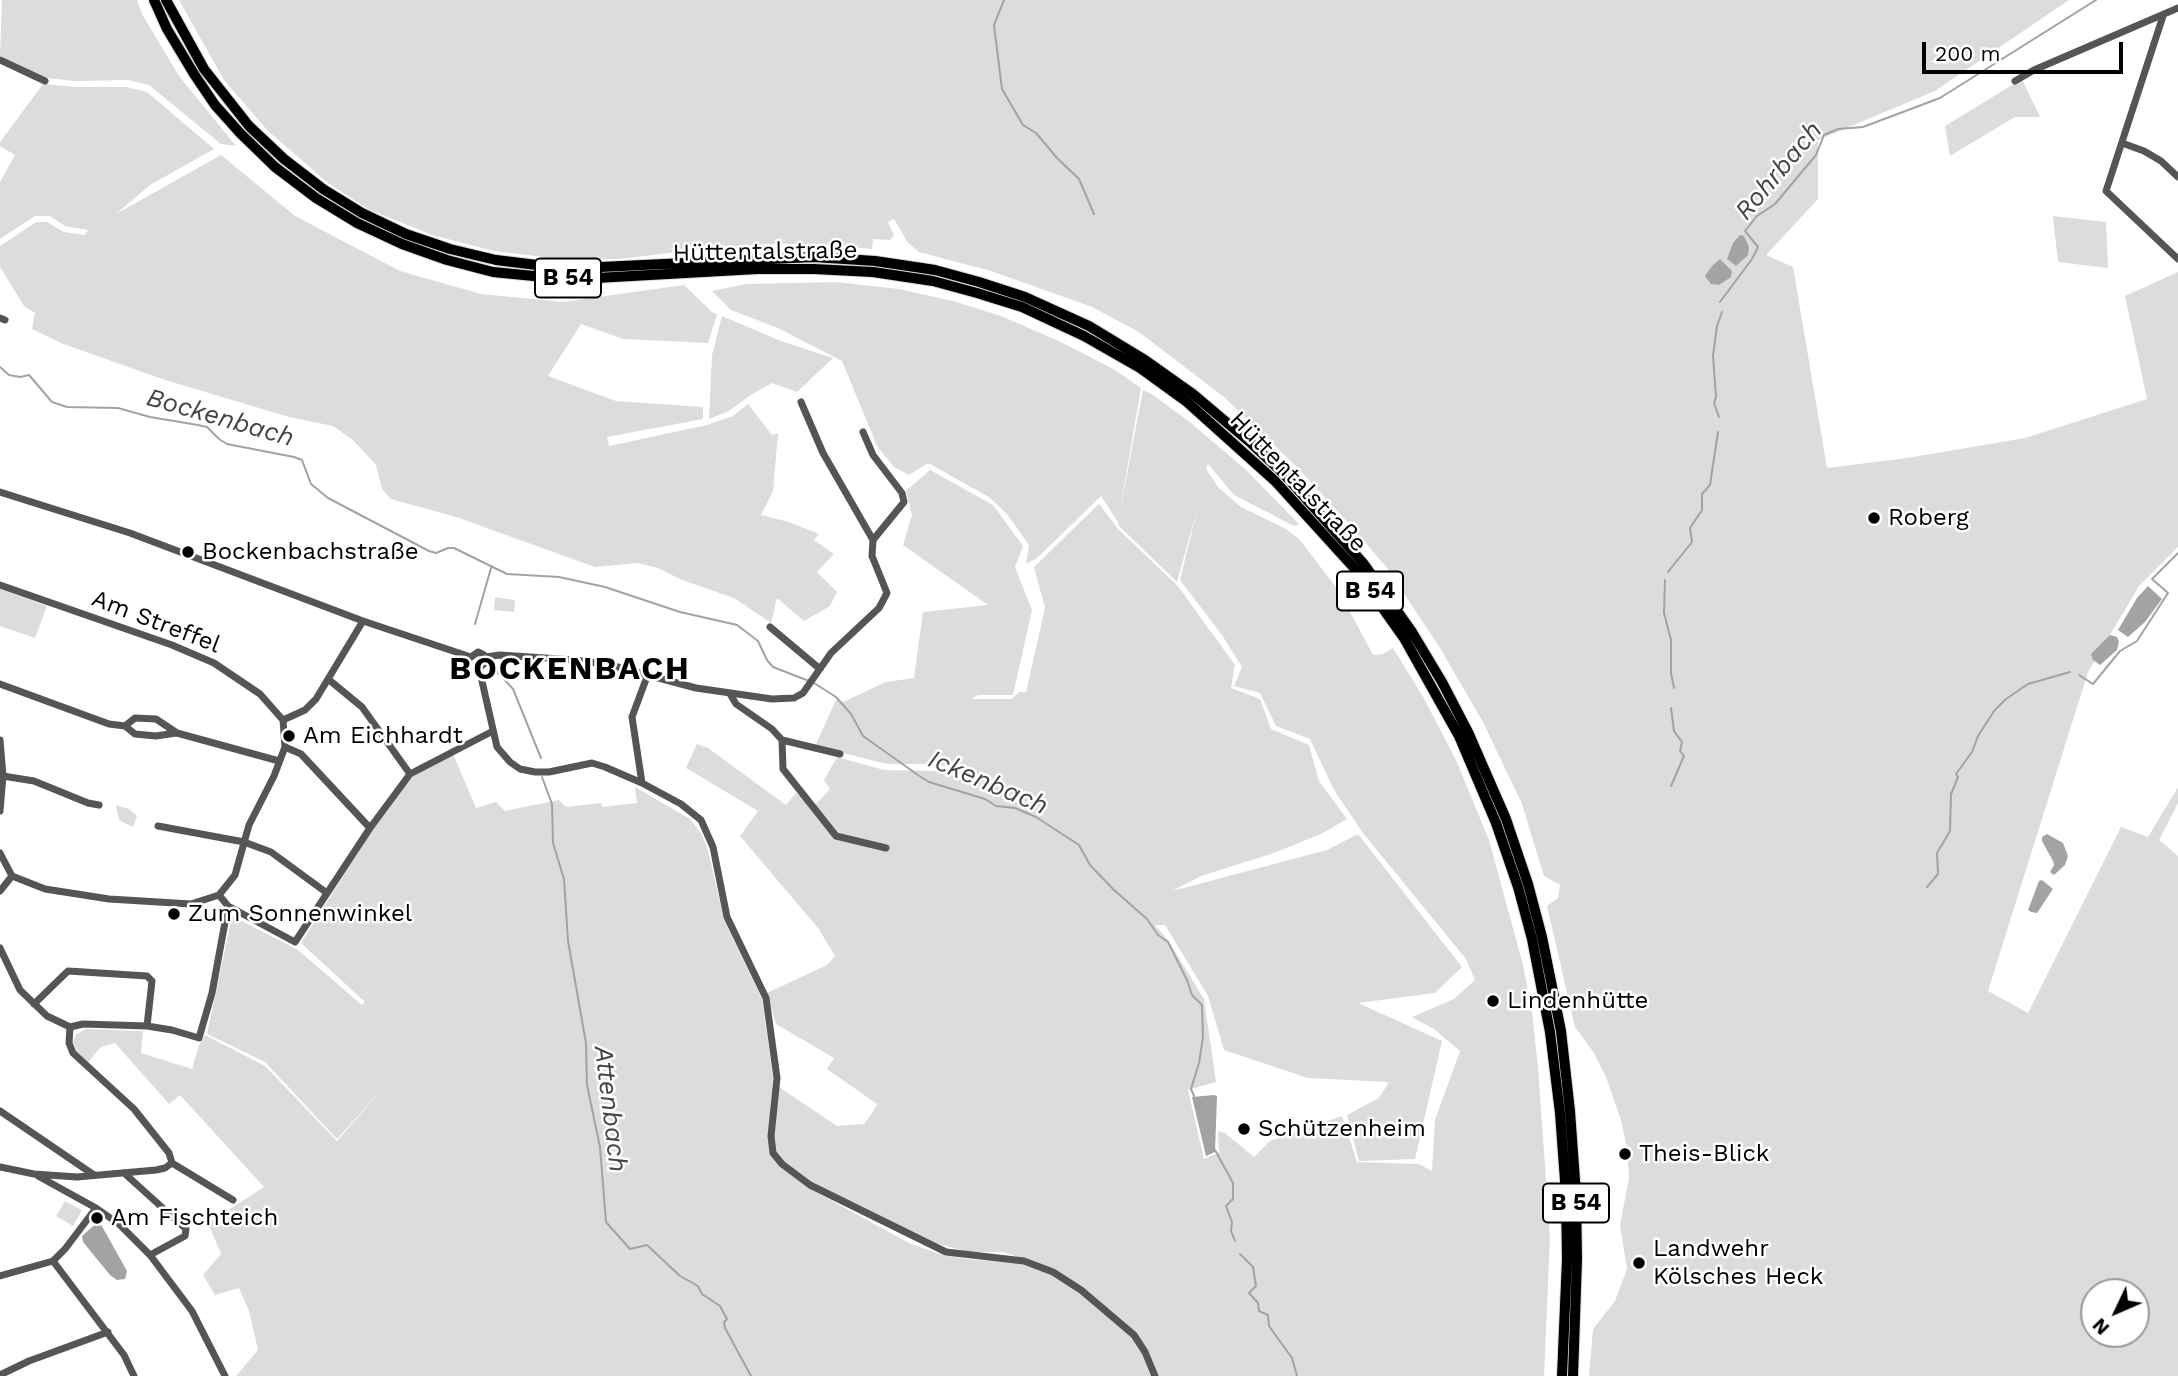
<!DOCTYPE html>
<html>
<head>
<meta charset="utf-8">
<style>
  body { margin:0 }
  #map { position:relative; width:2178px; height:1376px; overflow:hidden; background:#fff; font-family:"Work Sans",sans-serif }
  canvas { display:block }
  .north { position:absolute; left:2080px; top:1278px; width:70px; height:70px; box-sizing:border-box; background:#fff; border:2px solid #999; border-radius:50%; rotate:226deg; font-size:19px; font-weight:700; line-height:28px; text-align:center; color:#000 }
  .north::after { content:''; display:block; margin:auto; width:24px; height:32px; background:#000; clip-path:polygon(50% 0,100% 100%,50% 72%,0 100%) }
  .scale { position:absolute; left:1922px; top:42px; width:201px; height:32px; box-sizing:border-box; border:4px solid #000; border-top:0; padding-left:9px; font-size:21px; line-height:24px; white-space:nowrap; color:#000; -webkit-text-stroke:5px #fff; paint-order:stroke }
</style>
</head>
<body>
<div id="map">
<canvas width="2178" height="1376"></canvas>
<div class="north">N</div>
<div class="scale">200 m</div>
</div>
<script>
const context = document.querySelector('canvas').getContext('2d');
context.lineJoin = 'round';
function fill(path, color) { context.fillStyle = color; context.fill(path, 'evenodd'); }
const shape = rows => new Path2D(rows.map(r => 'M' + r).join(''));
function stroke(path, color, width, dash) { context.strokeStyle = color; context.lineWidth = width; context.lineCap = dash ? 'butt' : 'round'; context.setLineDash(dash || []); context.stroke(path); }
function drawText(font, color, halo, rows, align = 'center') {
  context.font = font + ' "Work Sans",sans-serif'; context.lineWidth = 5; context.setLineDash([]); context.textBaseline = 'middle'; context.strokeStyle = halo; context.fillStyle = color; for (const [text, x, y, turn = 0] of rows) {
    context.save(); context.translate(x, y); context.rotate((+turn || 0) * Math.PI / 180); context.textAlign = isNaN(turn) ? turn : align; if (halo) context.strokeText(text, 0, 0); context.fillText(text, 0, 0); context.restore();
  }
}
const green = shape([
  [2,0,137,0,142,14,179,76,236,146,221,144,149,85,128,80,75,81,47,78,31,72,0,56],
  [179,0,2069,0,1935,91,1818,140,1818,199,1766,255,1793,267,1827,468,1907,458,2025,438,2147,399,2125,296,2178,272,2178,547,2139,586,2088,672,1988,991,2028,1013,2121,827,2148,837,2178,787,2178,803,2159,840,2178,856,2178,1376,1589,1376,1593,1329,1615,1301,1627,1269,1620,1225,1629,1178,1627,1148,1621,1120,1606,1077,1594,1053,1575,1027,1547,906,1558,898,1560,885,1544,876,1522,804,1483,722,1440,648,1387,568,1352,527,1298,468,1224,397,1139,332,1092,307,991,271,919,252,908,243,894,219,888,222,894,235,892,238,890,240,873,239,872,249,817,244,772,244,711,248,619,259,561,259,494,251,432,235,368,209,328,183,268,131,224,80],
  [2094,1292,2136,1292,2136,1334,2094,1334],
  [2022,79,2040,117,2015,117,1950,156,1945,126],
  [43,84,76,87,126,87,147,92,214,149,150,185,116,214,221,155,295,216,400,271,481,294,563,302,684,285,712,312,717,314,708,343,623,339,581,324,548,376,616,401,703,407,703,419,607,437,609,446,707,425,733,416,748,404,772,435,778,433,773,491,761,515,789,522,819,534,814,540,834,554,817,572,837,592,830,606,804,621,777,598,771,623,734,598,682,580,658,568,638,563,595,567,456,517,391,499,382,489,376,465,354,441,333,426,289,417,162,379,61,343,32,329,35,313,24,306,0,267,0,246,36,222,47,222,64,232,85,235,88,230,65,226,50,216,35,216,0,239,0,182,15,155,0,146,0,142],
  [2053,216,2106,222,2108,268,2058,262],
  [836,282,899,289,953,301,1001,316,1061,342,1115,370,1141,388,1119,517,1143,390,1153,395,1191,423,1246,470,1299,524,1296,526,1292,525,1234,495,1208,464,1206,469,1219,488,1241,507,1286,529,1299,539,1339,591,1373,655,1383,654,1393,648,1422,695,1456,760,1489,840,1523,965,1532,1011,1538,1067,1550,1238,1544,1376,236,1376,258,1350,249,1311,239,1288,215,1295,203,1275,221,1254,208,1223,264,1187,180,1095,169,1104,115,1043,101,1047,88,1062,77,1052,73,1042,75,1035,86,1029,143,1031,141,1053,192,1069,199,1045,205,1035,265,1066,337,1141,383,1088,337,1139,265,1062,207,1034,232,916,298,950,362,1005,365,1002,301,943,373,829,414,774,453,754,476,808,496,802,505,811,559,800,566,807,601,803,602,807,637,803,635,787,690,819,702,835,708,850,724,920,762,999,773,1078,768,1139,773,1139,779,1087,837,1126,864,1124,873,1112,877,1104,827,1069,834,1058,776,1024,767,993,827,965,835,956,818,928,740,836,758,811,686,768,697,744,708,748,786,805,796,793,814,806,830,789,824,780,837,757,884,770,938,771,954,775,957,769,936,764,887,764,815,746,836,700,843,702,886,682,914,678,923,612,988,605,903,545,912,515,906,491,930,470,993,505,1023,546,1015,567,1032,610,1013,695,978,695,971,699,1012,699,1019,692,1026,692,1045,608,1034,567,1099,504,1119,530,1177,585,1235,665,1231,688,1260,699,1271,729,1309,745,1319,781,1347,819,1321,834,1274,853,1201,876,1172,891,1327,850,1358,834,1462,967,1435,993,1358,1003,1442,1041,1415,1159,1359,1161,1347,1115,1379,1098,1389,1082,1308,1078,1224,1050,1208,996,1165,925,1155,925,1168,940,1204,999,1216,1082,1188,1090,1204,1159,1219,1152,1218,1131,1225,1133,1254,1157,1270,1141,1342,1116,1357,1162,1419,1164,1432,1171,1435,1120,1460,1051,1434,1029,1412,1017,1454,999,1475,980,1466,959,1363,833,1334,790,1310,739,1276,726,1260,693,1234,686,1242,667,1222,635,1180,580,1197,510,1177,582,1118,525,1118,522,1101,496,1037,558,1026,564,1029,545,1007,514,989,497,928,463,909,475,894,467,877,446,842,361,778,328,731,310,712,291,746,284],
  [809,1183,922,1240,970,1252,1003,1252,1042,1265,975,1260,946,1256,911,1244,812,1190],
  [722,316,781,341,833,358,797,392,772,383,749,396,729,411,709,419,712,355],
  [0,589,47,606,35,638,0,626],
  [495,597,515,600,514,612,494,610],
  [116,805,129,809,137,816,133,827,119,820],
  [65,1201,82,1210,73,1226,56,1216]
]);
const water = shape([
  [1740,235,1744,236,1749,247,1748,255,1736,266,1727,259,1733,243],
  [1720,259,1732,271,1731,277,1719,285,1711,284,1705,276,1712,266],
  [2148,586,2162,599,2145,622,2128,637,2118,630,2137,598],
  [2110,635,2117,637,2119,642,2117,650,2100,665,2093,660,2091,654],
  [2047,834,2063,843,2068,856,2065,865,2054,875,2050,872,2054,865,2053,861,2042,841,2042,837],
  [2042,880,2053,889,2037,913,2031,912,2028,910,2039,881],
  [1214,1095,1217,1096,1215,1152,1206,1156,1192,1097],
  [99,1221,127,1271,125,1279,117,1280,110,1275,83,1242,82,1236]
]);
const stream = shape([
  [1004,0,994,25,1002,89,1023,125,1036,133,1057,158,1079,179,1094,214],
  [1720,302,1752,259,1758,247,1745,231,1757,216,1775,204,1816,155,1824,135,1838,129,1863,127,1940,98,2096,0],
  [0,367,9,375,20,377,29,375,52,402,67,407,118,408,150,417,198,425,207,427,219,439,227,444,294,457,302,460,311,484,328,498,429,551,436,553,448,548,454,548,507,574,559,577,605,587,680,612,737,625,758,641,767,660,773,667,809,681],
  [1719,417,1714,403,1716,397,1713,356,1717,326,1722,312],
  [1668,572,1692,542,1690,528,1702,510,1702,494,1710,485,1718,432],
  [1665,580,1664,613,1671,640,1671,673,1674,688],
  [475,624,491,568],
  [494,668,513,689,541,758],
  [2079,675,2093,684,2120,651,2137,641,2168,593,2152,579,2178,553],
  [814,683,836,697,851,714,863,736,918,775,929,782,985,799,996,806,1015,808,1036,817,1079,845,1090,865,1114,890,1147,919,1158,935,1168,942,1187,980,1192,995,1202,1005,1203,1037,1199,1063,1191,1089,1194,1096],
  [542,777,552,804,553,843,564,879,568,941,586,1043,587,1085,600,1147,606,1222,630,1249,647,1245,680,1276,698,1286,702,1294,720,1306,727,1319,724,1322,725,1328,751,1376],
  [1671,786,1684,756,1680,751,1682,742,1674,731,1671,708],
  [1927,887,1938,874,1937,853,1950,831,1951,794,1958,777,1956,774,1972,752,1978,736,1994,711,2006,699,2028,684,2070,672],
  [1215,1150,1233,1183,1233,1199,1226,1206,1232,1222,1231,1231,1235,1241],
  [1240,1254,1253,1267,1256,1286,1249,1293,1258,1303,1259,1311,1268,1315,1269,1326,1292,1358,1297,1376]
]);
const minor = shape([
  [2163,16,2106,191,2178,259],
  [0,60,45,81],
  [2015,81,2034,70,2178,8],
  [2122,143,2144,151,2161,161,2178,177],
  [0,318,5,320],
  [801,402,823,453,873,540],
  [0,492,130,533,363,621,471,657],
  [0,585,172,645,214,663,260,694,283,720],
  [770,627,820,669],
  [471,657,478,652,484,655,486,662,479,668],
  [485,657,500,655,575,660,610,665,696,688,772,699,794,698,803,693,831,653,879,608,887,593,872,556,873,540,904,502,902,493,873,455,863,432],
  [479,668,497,747,510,762,520,769,535,772,549,772,592,763,605,767,642,783,681,804,701,820,713,847,727,917,766,998,777,1078,771,1136,773,1153,782,1164,810,1185,946,1252,1024,1261,1053,1272,1081,1290,1134,1335,1145,1352,1155,1376],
  [328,679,362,707,410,774],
  [0,684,109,724,125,726,135,718,156,719,177,733,279,761],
  [730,694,736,704,772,729,782,740,783,769,836,836,886,848],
  [125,726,135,734,156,736,176,733],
  [0,740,3,776,0,811],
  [782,740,840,754],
  [285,747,301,754,370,828],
  [3,776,34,781,88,803,99,805],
  [642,783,632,717,648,674],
  [158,826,244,842,271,852,327,893],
  [0,853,12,876,0,891],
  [12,876,45,889,109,899,191,904,219,895,235,875,249,825,274,776,285,747,283,720,305,710,316,699,363,621],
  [219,895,228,906,295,942,370,828,410,774,493,731],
  [0,948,20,990,47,1016,70,1027],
  [34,1004,68,971,147,976,152,981,147,1026],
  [70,1027,83,1024,147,1026,172,1030,199,1038,212,993,228,906],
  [0,1111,94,1175],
  [172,1163,233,1200],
  [0,1167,34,1174,77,1177,156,1170,165,1168,172,1163,169,1153,134,1109,73,1053,69,1043,70,1027],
  [124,1173,186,1229,185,1236,150,1255],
  [38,1176,96,1208,119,1224,150,1255,192,1311,225,1376],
  [53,1261,124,1355,134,1376],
  [0,1276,53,1261,65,1249,96,1208],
  [0,1375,29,1361,108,1332]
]);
const highway = shape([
  [154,0,167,29,194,74,215,105,240,133,275,167,316,198,357,223,402,244,447,260,493,272,534,276,578,279,757,269,814,269,873,272,933,281,977,293,1022,307,1084,336,1140,368,1187,402,1275,481,1355,569,1404,638,1459,736,1496,823,1518,887,1532,939,1550,1032,1560,1113,1566,1194,1567,1259,1562,1376],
  [166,0,204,69,249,126,284,159,323,189,362,213,406,234,450,249,496,260,537,265,579,268,814,257,875,261,935,270,979,282,1025,297,1089,326,1145,360,1193,394,1251,443,1283,473,1363,563,1412,632,1442,682,1468,732,1506,819,1528,884,1542,937,1561,1031,1570,1111,1576,1194,1577,1259,1573,1376]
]);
const markers = [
  [1874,518,7,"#000"],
  [188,552,7,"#000"],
  [289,736,7,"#000"],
  [174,914,7,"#000"],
  [1493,1001,7,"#000"],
  [1244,1129,7,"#000"],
  [1625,1154,7,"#000"],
  [97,1218,7,"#000"],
  [1639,1263,7,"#000"]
];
const shields = [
  [568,278,66],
  [1370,591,66],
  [1576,1203,66]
];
const shieldNames = [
  ["B 54",568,278],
  ["B 54",1370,591],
  ["B 54",1576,1203]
];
const streetNames = [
  ["Hüttentalstraße",765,252,-1],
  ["Hüttentalstraße",1298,482,46],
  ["Am Streffel",156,622,21]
];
const poiNames = [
  ["Roberg",1888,518],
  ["Bockenbachstraße",202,552],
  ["Am Eichhardt",303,736],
  ["Zum Sonnenwinkel",188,914],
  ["Lindenhütte",1507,1001],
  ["Schützenheim",1258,1129],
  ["Theis-Blick",1639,1154],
  ["Am Fischteich",111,1218],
  ["Landwehr",1653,1249],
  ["Kölsches Heck",1653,1277]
];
const waterNames = [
  ["Rohrbach",1779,171,-50],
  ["Bockenbach",220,418,16],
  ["Ickenbach",988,783,23],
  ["Attenbach",610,1109,83]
];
const districtNames = [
  ["BOCKENBACH",570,670]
];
fill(green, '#dcdcdc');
fill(water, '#a3a3a3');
stroke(stream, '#a3a3a3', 2);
stroke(highway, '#dbdbdb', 12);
stroke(minor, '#555', 7);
stroke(highway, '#000', 10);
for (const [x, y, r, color] of markers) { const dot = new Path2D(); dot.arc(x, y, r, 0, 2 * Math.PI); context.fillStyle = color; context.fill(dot); stroke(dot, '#fff', 2.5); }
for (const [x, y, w] of shields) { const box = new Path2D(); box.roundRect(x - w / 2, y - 19.5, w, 39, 5); context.fillStyle = '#fff'; context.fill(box); stroke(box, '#000', 2); }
drawText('bold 23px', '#000', null, shieldNames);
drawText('24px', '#000', '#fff', streetNames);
drawText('24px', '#000', '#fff', poiNames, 'left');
drawText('italic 26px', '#444', '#fff', waterNames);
context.letterSpacing = '2px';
drawText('bold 32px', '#000', '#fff', districtNames);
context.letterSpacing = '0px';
</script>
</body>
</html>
